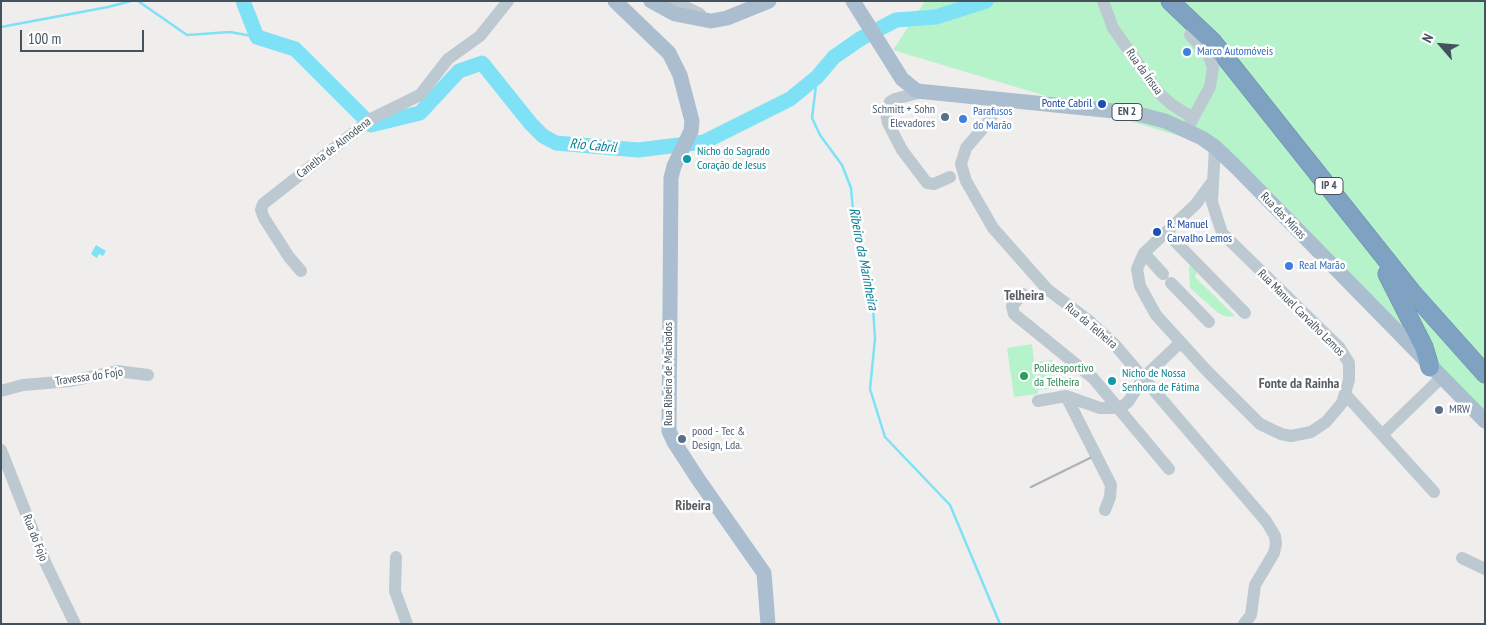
<!DOCTYPE html>
<html>
<head>
<meta charset="utf-8">
<style>
  body { margin:0 }
  #map { position:relative; width:1486px; height:625px; overflow:hidden; background:#f0eded; font-family:"PT Sans Narrow",sans-serif }
  canvas { display:block }
  .frame { position:absolute; inset:0; border:2px solid #44525d; pointer-events:none }
  .north { position:absolute; left:1416px; top:20px; width:50px; height:50px; -webkit-text-stroke:4px #fff; paint-order:stroke; rotate:297deg; font-size:14px; font-weight:700; line-height:20px; text-align:center; color:#44525d }
  .north::after { content:''; display:block; margin:auto; width:18px; height:22px; background:#44525d; clip-path:polygon(50% 0,100% 100%,50% 72%,0 100%) }
  .scale { position:absolute; left:20px; top:30px; width:124px; height:22px; box-sizing:border-box; border:2px solid #44525d; border-top:0; padding-left:6px; font-size:15px; line-height:18px; white-space:nowrap; color:#44525d; -webkit-text-stroke:4px #fff; paint-order:stroke }
</style>
</head>
<body>
<div id="map">
<canvas width="1486" height="625"></canvas>
<div class="frame"></div>
<div class="north">N</div>
<div class="scale">100 m</div>
</div>
<script>
const context = document.querySelector('canvas').getContext('2d');
context.lineJoin = 'round';
function fill(path, color) { context.fillStyle = color; context.fill(path, 'evenodd'); }
const shape = rows => new Path2D(rows.map(r => 'M' + r).join(''));
function stroke(path, color, width, dash) { context.strokeStyle = color; context.lineWidth = width; context.lineCap = dash ? 'butt' : 'round'; context.setLineDash(dash || []); context.stroke(path); }
function drawText(font, color, halo, rows, align = 'center') {
  context.font = font + ' "PT Sans Narrow",sans-serif'; context.lineWidth = 5; context.setLineDash([]); context.textBaseline = 'middle'; context.strokeStyle = halo; context.fillStyle = color; for (const [text, x, y, turn = 0] of rows) {
    context.save(); context.translate(x, y); context.rotate((+turn || 0) * Math.PI / 180); context.textAlign = isNaN(turn) ? turn : align; if (halo) context.strokeText(text, 0, 0); context.fillText(text, 0, 0); context.restore();
  }
}
const green = shape([
  [925,1,1485,1,1485,414,1229,151,893,50],
  [1191,265,1198,270,1195,277,1235,316,1227,317,1218,313,1190,288,1189,268],
  [1032,344,1034,362,1052,360,1056,388,1038,390,1038,394,1014,397,1007,348]
]);
const water = shape([
  [96,245,106,251,103,256,99,254,97,258,91,254]
]);
const stream = shape([
  [138,1,187,35,230,32,257,37],
  [1,27,108,7,131,1],
  [817,77,812,118,820,135,842,165,851,188,855,232,872,291,875,339,870,389,885,437,950,505,1000,624]
]);
const river = shape([
  [243,1,257,37,295,49,371,125,420,113,459,71,482,63,531,124,543,136,556,143,638,150,704,142,790,99,817,77,834,57,860,39,896,20,936,17,986,1]
]);
const minor = shape([
  [673,1,700,14],
  [1103,1,1113,28,1158,92,1171,104,1193,118,1187,130],
  [1190,35,1208,54,1213,67,1210,87,1193,118],
  [922,92,895,99,890,102,886,113,888,123,902,150,927,183,934,184,950,177],
  [1001,100,989,121,966,148,961,164,966,181,993,228,1047,289,1088,320,1115,345,1266,521,1275,536,1276,544,1274,553,1255,585,1251,615,1244,624],
  [1212,182,1196,204,1144,253,1137,269,1140,286,1156,315,1207,371,1260,424,1281,434,1291,436,1311,432,1326,422,1342,403,1349,380,1349,363,1339,347,1222,233,1212,202,1215,147],
  [1166,232,1245,313],
  [1144,253,1163,274],
  [301,271,289,257,264,218,261,210,263,204,371,119,420,95,448,59,480,36,508,1],
  [1171,283,1209,322],
  [1023,294,1012,306,1014,314,1093,378,1169,469],
  [1,391,23,385,71,381,117,371,148,375],
  [1346,395,1434,492],
  [1066,396,1111,485,1110,497,1105,510],
  [1038,401,1066,396,1100,408,1120,408,1128,402,1144,377,1181,342],
  [1382,435,1441,378],
  [1,450,46,564,75,624],
  [396,557,395,591,407,624],
  [1462,558,1485,569]
]);
const major = shape([
  [615,1,669,53,680,75,692,121,691,131,674,166,671,178,669,431,674,442,698,479,764,573,768,624],
  [651,1,675,14,711,21,727,18,769,1],
  [853,1,902,79,917,91,1134,113,1165,121,1202,138,1215,147,1237,168,1485,421]
]);
const highway = shape([
  [1170,1,1213,42,1412,292,1485,374],
  [1387,274,1424,347,1430,367]
]);
const rail = shape([
  [1031,487,1090,458]
]);
const markers = [
  [1187,52,5,"#3f7fe0"],
  [1102,104,5,"#1a4fb4"],
  [945,117,5,"#5c6f8a"],
  [963,119,5,"#3f7fe0"],
  [687,159,5,"#0f9aa8"],
  [1157,232,5,"#1a4fb4"],
  [1289,266,5,"#3f7fe0"],
  [1024,376,5,"#2e9e5b"],
  [1112,381,5,"#0f9aa8"],
  [1439,410,5,"#5c6f8a"],
  [682,439,5,"#5c6f8a"]
];
const shields = [
  [1127,112,30],
  [1329,186,28]
];
const shieldNames = [
  ["EN 2",1127,112],
  ["IP 4",1329,186]
];
const shopNames = [
  ["Marco Automóveis",1197,52],
  ["Parafusos",973,112],
  ["do Marão",973,126],
  ["Real Marão",1299,266]
];
const streetNames = [
  ["Rua da Ínsua",1144,72,54],
  ["Canelha de Almodena",334,148,-38],
  ["Rua das Minas",1283,216,46],
  ["Rua Manuel Carvalho Lemos",1301,313,45],
  ["Rua da Telheira",1091,326,40],
  ["Rua Ribeira de Machados",669,374,-90],
  ["Travessa do Fojo",89,377,-8],
  ["Rua do Fojo",35,538,69]
];
const transitNames = [
  ["Ponte Cabril",1092,104],
  ["R. Manuel",1167,225,"left"],
  ["Carvalho Lemos",1167,239,"left"]
];
const serviceNames = [
  ["Schmitt + Sohn",935,110,"right"],
  ["Elevadores",935,124,"right"],
  ["MRW",1449,410],
  ["pood - Tec &",692,432],
  ["Design, Lda.",692,446]
];
const cultureNames = [
  ["Nicho do Sagrado",697,152],
  ["Coração de Jesus",697,166],
  ["Nicho de Nossa",1122,374],
  ["Senhora de Fátima",1122,388]
];
const leisureNames = [
  ["Polidesportivo",1034,369],
  ["da Telheira",1034,383]
];
const waterNames = [
  ["Rio Cabril",593,146,5],
  ["Ribeiro da Marinheira",863,259,79]
];
const neighbourhoodNames = [
  ["Telheira",1024,296],
  ["Fonte da Rainha",1299,384],
  ["Ribeira",693,506]
];
fill(green, '#b6f3cb');
fill(water, '#7ee1f5');
stroke(stream, '#7ee1f5', 2.5);
stroke(river, '#7ee1f5', 15);
stroke(highway, '#6a8dae', 19);
stroke(minor, '#bcc9d1', 12);
stroke(major, '#aabed0', 15);
stroke(highway, '#7fa2c2', 18);
stroke(rail, '#afb3b9', 2.5);
for (const [x, y, r, color] of markers) { const dot = new Path2D(); dot.arc(x, y, r, 0, 2 * Math.PI); context.fillStyle = color; context.fill(dot); stroke(dot, '#fff', 2); }
for (const [x, y, w] of shields) { const box = new Path2D(); box.roundRect(x - w / 2, y - 8.5, w, 17, 4); context.fillStyle = '#fff'; context.fill(box); stroke(box, '#44525d', 1); }
drawText('bold 11px', '#44525d', null, shieldNames);
drawText('12px', '#366cbe', '#fff', shopNames, 'left');
drawText('12px', '#44525d', '#fff', streetNames);
drawText('12px', '#164399', '#fff', transitNames, 'right');
drawText('12px', '#4e5e75', '#fff', serviceNames, 'left');
drawText('12px', '#0d838f', '#fff', cultureNames, 'left');
drawText('12px', '#27864d', '#fff', leisureNames, 'left');
drawText('italic 14px', '#03819b', '#fff', waterNames);
drawText('bold 14px', '#595e63', '#fff', neighbourhoodNames);
</script>
</body>
</html>
